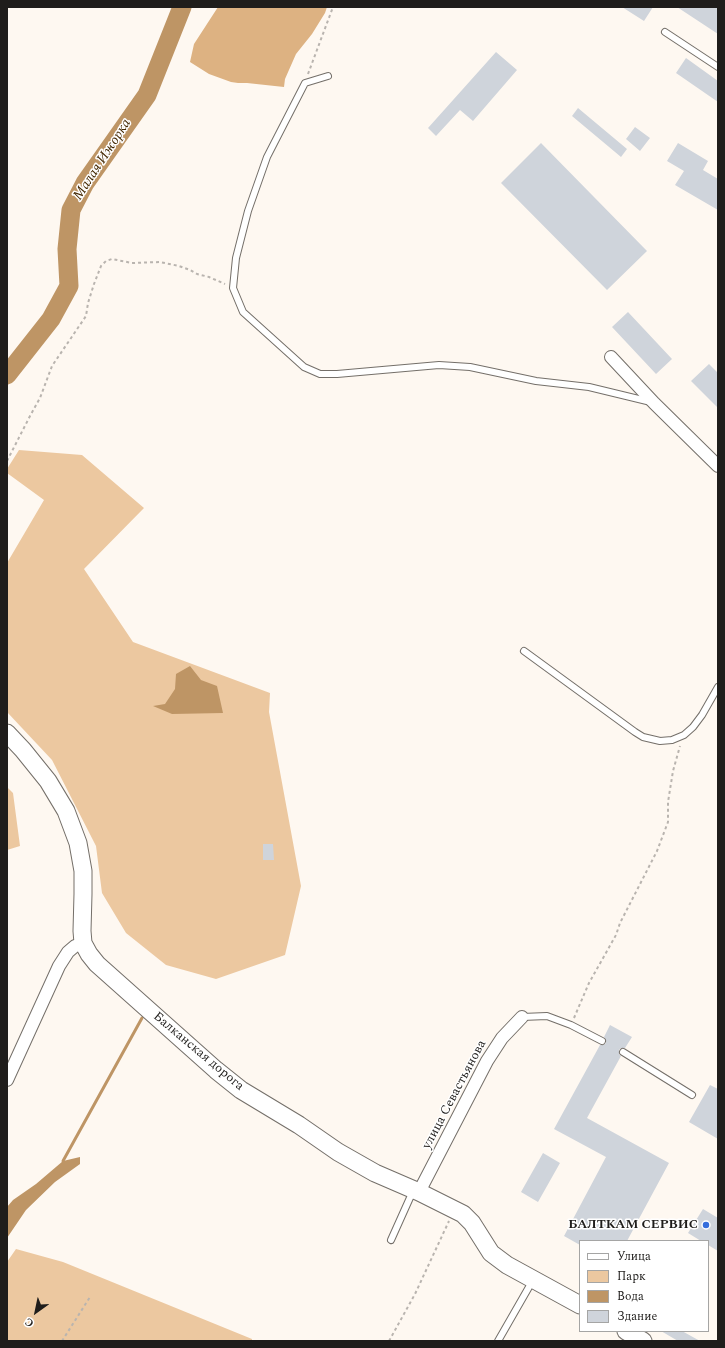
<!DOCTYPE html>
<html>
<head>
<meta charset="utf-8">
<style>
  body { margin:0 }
  #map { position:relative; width:725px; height:1348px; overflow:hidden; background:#fef8f1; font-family:Spectral,serif }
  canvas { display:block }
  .frame { position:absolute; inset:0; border:8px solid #1f1d1b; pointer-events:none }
  .legend { position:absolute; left:579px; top:1240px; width:130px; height:92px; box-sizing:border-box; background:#fff; border:1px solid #a5a5a4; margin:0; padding:5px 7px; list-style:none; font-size:12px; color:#1f1d1b }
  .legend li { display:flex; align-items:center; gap:8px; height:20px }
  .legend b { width:20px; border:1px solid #a5a5a4 }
  .north { position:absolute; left:16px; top:1292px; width:40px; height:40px; -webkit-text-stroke:3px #fff; paint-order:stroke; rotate:213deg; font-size:11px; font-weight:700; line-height:16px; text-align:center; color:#1f1d1b }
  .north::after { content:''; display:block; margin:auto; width:14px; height:18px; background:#1f1d1b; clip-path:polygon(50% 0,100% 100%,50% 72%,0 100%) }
</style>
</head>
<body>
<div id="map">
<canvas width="725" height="1348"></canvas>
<div class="frame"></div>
<ul class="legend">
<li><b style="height:5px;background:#fff"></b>Улица</li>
<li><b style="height:11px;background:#ecc8a0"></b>Парк</li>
<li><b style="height:11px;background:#be9565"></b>Вода</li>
<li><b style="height:11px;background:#cfd4db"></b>Здание</li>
</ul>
<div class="north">С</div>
</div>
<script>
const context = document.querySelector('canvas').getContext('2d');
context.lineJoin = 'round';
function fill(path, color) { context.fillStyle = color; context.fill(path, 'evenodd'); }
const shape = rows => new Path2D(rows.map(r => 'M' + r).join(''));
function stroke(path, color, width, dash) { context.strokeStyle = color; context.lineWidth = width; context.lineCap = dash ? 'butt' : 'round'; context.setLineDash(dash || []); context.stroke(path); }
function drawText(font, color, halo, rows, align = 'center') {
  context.font = font + ' Spectral,serif'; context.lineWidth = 3; context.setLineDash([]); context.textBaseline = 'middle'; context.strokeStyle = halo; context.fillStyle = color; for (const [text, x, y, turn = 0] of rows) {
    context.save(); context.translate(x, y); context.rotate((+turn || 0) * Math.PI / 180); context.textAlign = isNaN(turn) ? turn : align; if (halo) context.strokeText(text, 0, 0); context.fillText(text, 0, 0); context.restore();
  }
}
const green = shape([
  [19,450,82,455,144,508,84,569,133,642,270,693,269,712,301,886,285,955,216,979,166,965,126,933,102,893,96,846,52,760,7,712,7,563,44,500,7,473,7,469],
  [7,787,13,793,20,846,7,850],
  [16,1249,63,1262,252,1339,252,1341,7,1341,7,1262]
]);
const forest = shape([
  [218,7,327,7,325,13,312,34,296,54,285,79,284,87,247,83,238,83,231,82,209,74,190,62,194,44]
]);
const water = shape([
  [190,666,201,680,217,686,223,713,172,714,153,706,165,704,175,689,176,674],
  [80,1157,80,1164,55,1182,26,1210,7,1238,7,1207,13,1200,36,1184,63,1161]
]);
const stream = shape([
  [63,1161,142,1018]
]);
const river = shape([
  [7,375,51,319,69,286,67,249,71,210,85,183,147,95,182,7]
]);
const building = shape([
  [622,7,653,7,644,21],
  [677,7,718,7,718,34],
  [496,52,517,70,473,121,460,110,436,136,428,128],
  [686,58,718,81,718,102,676,73],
  [578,108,627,149,621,157,572,116],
  [635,127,650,138,640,151,626,139],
  [541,143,647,251,607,290,501,183],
  [678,143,708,161,703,170,718,179,718,210,675,185,684,171,667,161],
  [628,312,672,359,656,374,612,327],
  [709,364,718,373,718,408,691,381],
  [263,844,273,844,274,860,263,860],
  [610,1025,632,1037,625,1048,621,1048,619,1050,619,1054,621,1056,587,1118,669,1163,627,1241,580,1241,580,1245,564,1236,606,1157,554,1129,600,1045,603,1045,606,1043,606,1040,604,1037],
  [710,1085,718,1089,718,1139,689,1122],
  [543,1153,560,1163,538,1202,521,1192],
  [703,1209,718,1218,718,1251,708,1245,708,1241,701,1241,688,1233],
  [661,1331,682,1331,700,1341,678,1341]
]);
const path = shape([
  [308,74,333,7],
  [7,461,30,416,40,398,52,366,86,316,88,303,94,284,101,266,106,261,112,259,132,263,160,262,179,266,190,270,197,274,209,277,225,284],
  [574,1018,589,983,616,935,620,923,657,851,668,822,668,802,673,771,680,746],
  [62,1341,90,1297],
  [389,1341,415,1294,449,1221]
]);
const lane = shape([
  [665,32,718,67],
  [328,76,305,83,267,157,248,211,236,258,233,288,243,312,304,367,320,374,337,374,439,365,470,367,536,381,589,387,651,402],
  [524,651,635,732,643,737,660,741,672,740,684,735,693,727,702,715,718,687],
  [522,1017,547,1016,571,1025,602,1041],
  [623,1052,692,1095],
  [391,1240,413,1191],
  [498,1341,533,1280]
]);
const street = shape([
  [611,357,654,403,718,466],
  [7,1080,59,966,68,952,75,946,83,943],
  [419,1192,487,1061,502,1038,522,1017]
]);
const secondary = shape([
  [7,733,23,750,48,781,66,811,78,843,83,871,83,894,82,931,83,943,89,954,97,964,216,1070,241,1090,299,1125,338,1152,375,1173,419,1192,463,1214,472,1223,491,1253,507,1265,580,1305],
  [626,1331,643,1341]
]);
const markers = [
  [706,1225,4,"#346ddc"]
];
const streetNames = [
  ["Балканская дорога",198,1052,40],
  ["улица Севастьянова",455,1095,-62]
];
const poiNames = [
  ["БАЛТКАМ СЕРВИС",698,1225]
];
const waterNames = [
  ["Малая Ижорка",103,160,-57]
];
fill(green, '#ecc8a0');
fill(forest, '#ddb282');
fill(water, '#be9565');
stroke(stream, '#be9565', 3);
stroke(river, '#be9565', 19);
fill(building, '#cfd4db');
stroke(lane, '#746f69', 8);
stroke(street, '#746f69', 14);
stroke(secondary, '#746f69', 19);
stroke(path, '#b9b4af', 2, [3, 3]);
stroke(lane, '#fff', 6);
stroke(street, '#fff', 12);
stroke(secondary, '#fff', 17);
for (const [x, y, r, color] of markers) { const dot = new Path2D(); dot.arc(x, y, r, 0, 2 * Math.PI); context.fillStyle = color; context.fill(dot); stroke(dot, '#fff', 1.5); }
drawText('13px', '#1f1d1b', '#fff', streetNames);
drawText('bold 13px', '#1f1d1b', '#fff', poiNames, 'right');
drawText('italic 14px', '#432700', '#fff', waterNames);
</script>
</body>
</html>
